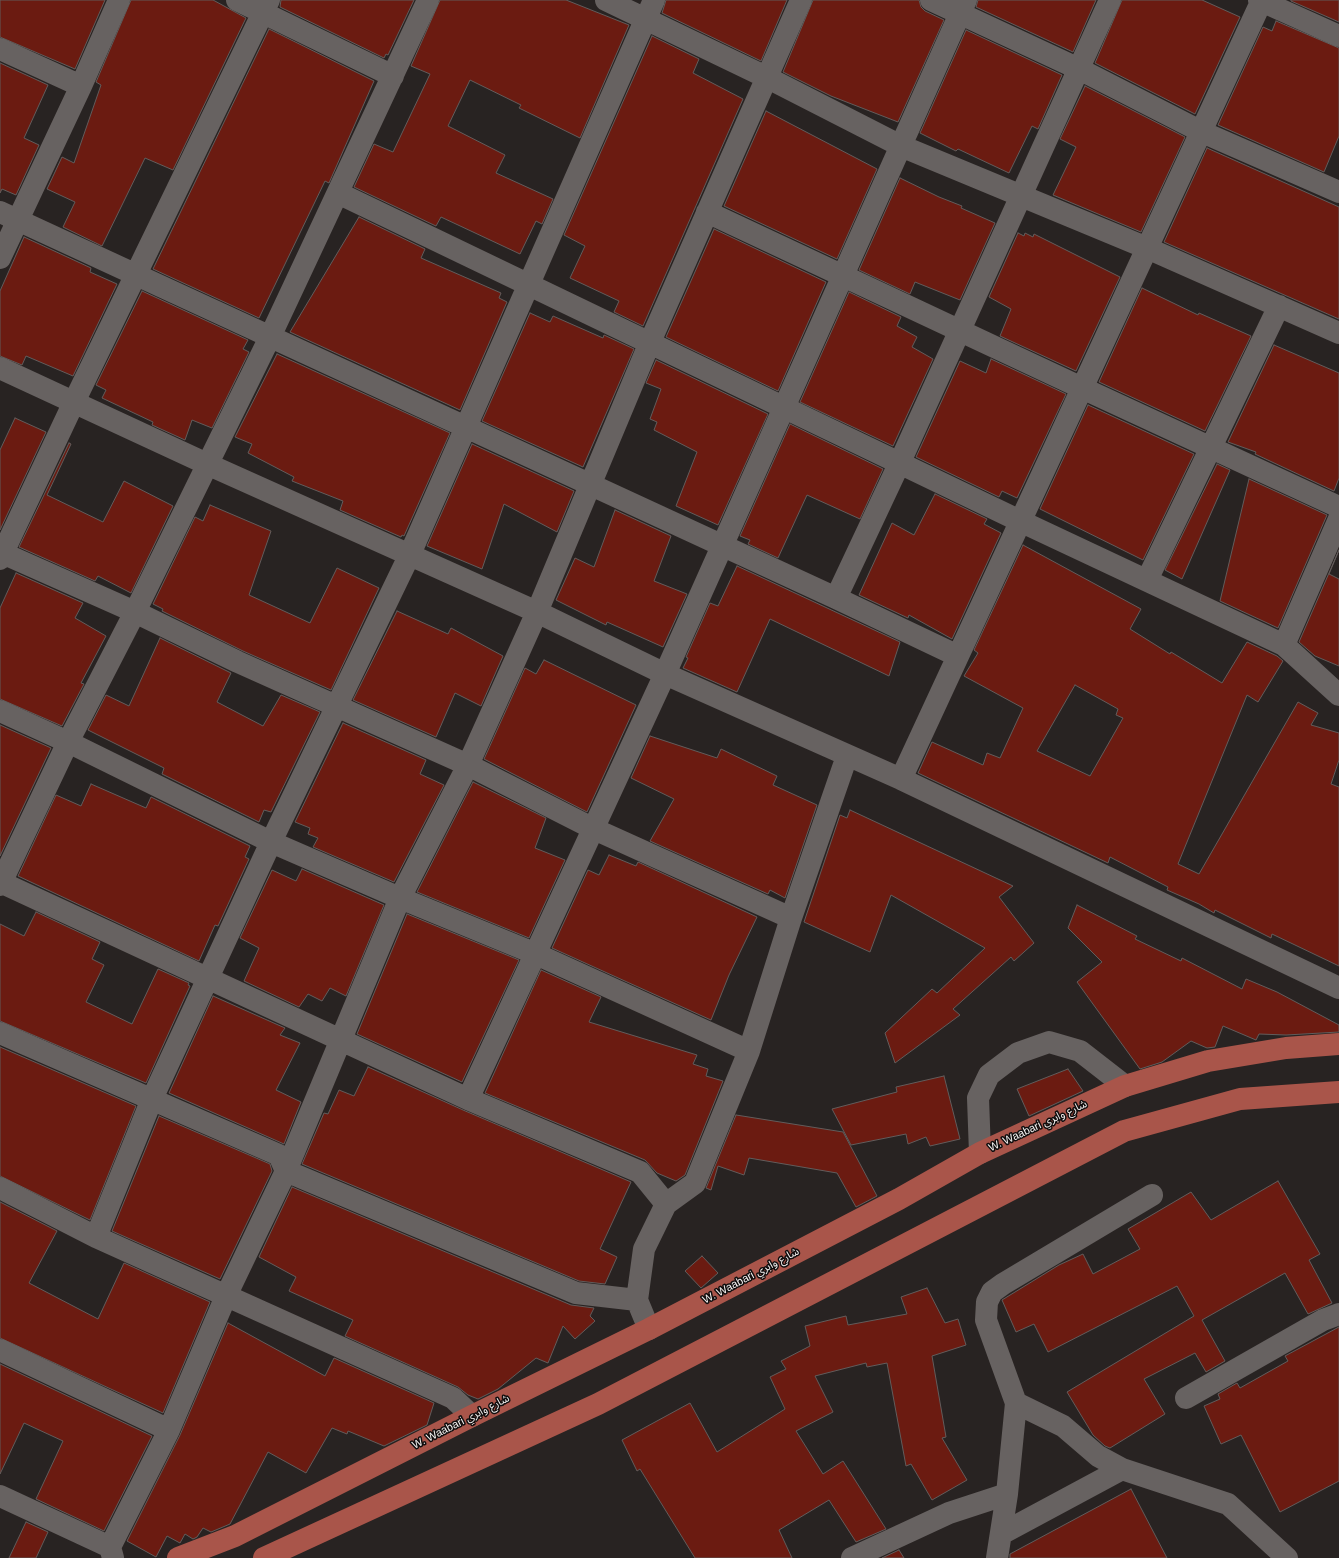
<!DOCTYPE html>
<html>
<head>
<meta charset="utf-8">
<style>
  body { margin:0 }
  canvas { display:block; background:#282322 }
</style>
</head>
<body>
<canvas width="1339" height="1558"></canvas>
<script>
const context = document.querySelector('canvas').getContext('2d');
context.lineJoin = 'round';
function fill(path, color) { context.fillStyle = color; context.fill(path, 'evenodd'); }
const shape = rows => new Path2D(rows.map(r => 'M' + r).join(''));
function stroke(path, color, width, dash) { context.strokeStyle = color; context.lineWidth = width; context.lineCap = dash ? 'butt' : 'round'; context.setLineDash(dash || []); context.stroke(path); }
function drawText(font, color, halo, rows, align = 'center') {
  context.font = font + ' Helvetica,"Noto Sans Arabic",sans-serif'; context.lineWidth = 3; context.setLineDash([]); context.textBaseline = 'middle'; context.strokeStyle = halo; context.fillStyle = color; for (const [text, x, y, turn = 0] of rows) {
    context.save(); context.translate(x, y); context.rotate((+turn || 0) * Math.PI / 180); context.textAlign = isNaN(turn) ? turn : align; if (halo) context.strokeText(text, 0, 0); context.fillText(text, 0, 0); context.restore();
  }
}
const building = shape([
  [0,0,105,0,75,69,0,37,0,0],
  [131,0,213,0,246,18,173,170,145,158,102,246,63,227,75,202,47,189,62,157,74,163,101,85,96,82,131,0],
  [281,0,414,0,388,55,386,54,384,58,280,7,281,0],
  [440,0,566,0,629,25,580,138,519,108,521,105,470,80,448,126,505,155,496,173,553,199,542,224,536,221,520,254,441,217,436,226,354,187,374,144,393,152,430,74,411,66,440,0],
  [666,0,787,0,761,61,662,13,666,0],
  [813,0,919,0,921,7,925,11,944,20,898,122,831,96,783,72,813,0],
  [978,0,1096,0,1073,52,976,7,978,0],
  [1122,0,1202,0,1240,17,1195,114,1095,63,1122,0],
  [1291,0,1339,0,1339,22,1291,1,1291,0],
  [1276,21,1339,48,1339,136,1324,172,1218,125,1263,27,1272,31,1276,21],
  [269,29,374,81,329,183,325,181,259,318,153,269,269,29],
  [966,30,1062,75,1038,129,1032,126,1009,173,958,149,956,151,920,133,966,30],
  [652,36,699,59,693,73,743,99,643,326,614,312,619,301,570,278,585,246,564,235,652,36],
  [0,63,48,85,24,138,39,145,16,195,2,189,0,193,0,63],
  [1085,86,1185,137,1141,232,1053,195,1076,147,1060,139,1085,86],
  [766,111,877,169,837,259,724,206,766,111],
  [1207,148,1339,207,1339,319,1164,242,1207,148],
  [900,178,939,197,962,206,961,208,995,223,960,300,915,282,910,294,859,270,900,178],
  [359,217,425,249,421,258,501,293,499,298,507,302,460,410,290,332,359,217],
  [714,229,826,282,778,391,666,337,714,229],
  [1018,233,1024,236,1025,233,1033,237,1034,234,1120,277,1076,371,1000,336,1011,309,989,297,1018,233],
  [24,237,91,268,90,272,117,284,73,376,26,356,22,365,0,356,0,291,24,237],
  [1142,288,1198,315,1199,313,1251,336,1205,431,1099,382,1142,288],
  [142,291,248,340,243,349,249,352,212,428,192,420,185,440,152,425,153,422,102,398,106,390,96,385,142,291],
  [849,292,901,317,897,326,917,337,912,347,933,359,893,446,800,402,849,292],
  [530,313,550,322,553,316,603,338,604,335,634,349,583,467,482,421,530,313],
  [1274,345,1339,373,1339,478,1334,491,1255,454,1256,452,1228,442,1274,345],
  [277,354,450,433,404,536,402,535,401,537,340,510,343,501,292,481,294,477,248,453,252,444,235,437,277,354],
  [991,359,1066,394,1017,498,1002,491,999,497,916,457,960,361,986,373,991,359],
  [656,360,768,414,718,525,676,506,697,452,654,430,657,422,650,419,661,389,646,383,656,360],
  [1088,405,1194,454,1143,560,1040,509,1088,405],
  [15,418,46,432,0,530,0,450,15,418],
  [790,424,883,469,860,519,807,495,778,558,748,544,750,540,740,536,790,424],
  [69,443,71,444,47,495,103,522,124,481,173,506,131,593,98,576,95,581,19,547,69,443],
  [472,444,574,491,557,532,504,504,482,569,427,546,472,444],
  [1217,464,1230,470,1182,579,1165,570,1217,464],
  [1249,479,1327,515,1278,628,1220,601,1249,479],
  [935,494,987,519,984,524,1001,533,952,639,909,615,908,618,859,595,892,523,914,535,935,494],
  [210,505,271,531,249,595,310,623,337,568,379,588,331,690,243,651,162,611,163,609,153,604,195,517,203,521,210,505],
  [615,510,671,536,654,581,687,594,663,647,607,622,606,625,556,600,575,558,594,567,615,510],
  [1023,545,1141,609,1130,629,1170,654,1171,652,1222,683,1247,642,1277,656,1283,661,1258,702,1247,695,1178,864,1199,874,1298,702,1318,713,1311,725,1339,733,1339,760,1331,784,1339,787,1339,966,1272,934,1271,938,1215,910,1214,913,1199,904,1167,890,1168,887,1110,857,1108,863,918,773,932,742,983,765,987,753,1000,758,1023,708,964,676,978,653,974,650,1023,545],
  [1075,685,1118,709,1116,715,1123,718,1090,776,1037,751,1075,685],
  [1339,550,1329,574,1339,579,1339,666,1315,656,1299,642,1339,550],
  [737,566,900,642,889,676,770,619,737,692,683,668,688,658,686,657,710,603,718,606,737,566],
  [16,573,83,603,75,618,106,636,81,683,84,684,62,726,0,699,0,608,16,573],
  [397,611,448,634,451,628,503,656,481,706,455,693,436,737,353,700,397,611],
  [160,638,231,673,217,702,263,726,281,695,320,712,271,812,264,810,259,822,162,774,164,768,88,730,106,695,129,706,160,638],
  [544,660,636,705,587,812,484,759,525,668,536,674,544,660],
  [343,723,426,760,420,774,444,785,394,882,313,847,318,838,308,834,310,828,295,822,343,723],
  [0,725,51,748,0,856,0,725],
  [650,736,717,758,721,749,777,776,773,785,817,805,785,898,770,890,768,894,650,841,674,799,631,778,650,736],
  [473,782,546,818,535,848,565,860,529,938,417,892,473,782],
  [91,784,146,808,151,797,250,846,245,857,249,859,218,926,215,925,199,961,18,876,56,795,81,806,91,784],
  [850,810,1013,886,999,897,1034,943,1014,961,1011,957,953,1009,960,1015,895,1063,885,1033,932,989,937,993,985,948,891,895,870,952,804,922,840,815,847,818,850,810],
  [609,855,636,866,638,862,757,917,729,975,711,1020,552,948,588,870,599,875,609,855],
  [302,869,384,905,346,996,330,988,322,1001,308,994,299,1007,244,981,259,948,240,938,272,870,296,881,302,869],
  [1077,905,1137,936,1135,939,1181,961,1182,958,1242,989,1246,979,1277,992,1339,1025,1339,1032,1286,1035,1259,1034,1256,1040,1223,1026,1215,1047,1207,1048,1191,1041,1162,1062,1140,1069,1077,982,1102,962,1068,928,1077,905],
  [36,912,100,942,92,959,104,965,86,1002,132,1024,158,969,189,983,188,985,190,986,146,1083,0,1021,0,924,24,936,36,912],
  [407,914,519,960,462,1082,357,1034,407,914],
  [541,970,601,997,589,1022,697,1055,693,1064,708,1069,706,1076,723,1081,685,1175,676,1181,657,1173,645,1160,485,1093,541,970],
  [213,996,285,1028,280,1035,300,1043,276,1090,301,1102,284,1144,169,1093,213,996],
  [0,1047,136,1106,90,1220,0,1176,0,1047],
  [368,1067,463,1110,631,1182,600,1249,617,1257,605,1284,579,1281,302,1164,324,1113,328,1114,339,1090,354,1096,368,1067],
  [1068,1069,1083,1091,1029,1116,1017,1089,1068,1069],
  [944,1076,960,1139,930,1146,926,1137,908,1144,906,1134,851,1145,832,1109,897,1092,896,1087,944,1076],
  [736,1115,843,1132,877,1196,856,1207,837,1173,749,1158,744,1175,718,1166,711,1190,706,1188,736,1115],
  [159,1116,270,1164,272,1171,220,1279,112,1231,159,1116],
  [1278,1181,1320,1254,1309,1260,1332,1303,1308,1314,1285,1273,1202,1320,1225,1361,1206,1372,1195,1353,1144,1379,1165,1414,1110,1448,1105,1446,1093,1435,1067,1392,1194,1316,1177,1286,1048,1352,1034,1324,1016,1332,1002,1300,1059,1265,1083,1254,1093,1274,1140,1249,1128,1229,1191,1192,1211,1220,1278,1181],
  [292,1187,571,1305,594,1308,590,1316,595,1321,575,1339,563,1326,548,1363,536,1358,498,1389,478,1399,468,1395,458,1387,345,1336,353,1320,289,1291,296,1277,259,1257,292,1187],
  [0,1202,57,1231,29,1283,98,1319,124,1263,210,1302,163,1413,0,1338,0,1202],
  [702,1256,718,1273,701,1288,685,1271,702,1256],
  [927,1288,945,1323,958,1319,966,1345,932,1356,946,1437,942,1438,967,1480,932,1500,911,1464,906,1466,887,1363,867,1367,866,1363,815,1376,833,1412,796,1431,823,1474,843,1461,886,1529,856,1542,829,1500,779,1530,792,1558,695,1558,640,1469,637,1471,622,1440,690,1403,717,1452,785,1409,770,1377,786,1369,781,1361,810,1346,805,1326,846,1316,848,1325,907,1314,901,1297,927,1288],
  [228,1323,325,1376,334,1358,434,1403,427,1425,384,1446,348,1431,347,1434,332,1428,306,1473,268,1452,230,1524,211,1532,203,1528,197,1537,193,1539,185,1534,180,1543,167,1536,156,1557,127,1541,180,1435,228,1323],
  [1339,1327,1339,1481,1280,1512,1241,1435,1221,1444,1204,1406,1220,1399,1218,1394,1237,1383,1240,1388,1288,1361,1285,1356,1339,1327],
  [0,1364,152,1436,104,1531,36,1499,63,1441,24,1423,0,1474,0,1364],
  [1131,1489,1167,1558,1010,1558,1010,1554,1131,1489],
  [26,1522,48,1532,36,1558,9,1558,26,1522],
  [899,1550,904,1558,882,1558,899,1550]
]);
const minor = shape([
  [237,0,393,76],
  [606,0,768,78,901,146,1147,248,1339,333],
  [931,0,1079,69,1202,132,1339,192],
  [1259,0,1339,36],
  [0,49,81,86],
  [338,193,1020,521,1284,645,1339,695],
  [0,212,836,598,958,656],
  [707,212,1082,388,1339,507],
  [0,258,81,86,119,0],
  [0,368,207,464,537,612,665,674,901,779,1339,988],
  [0,552,135,612,238,662,468,765,594,829,791,918],
  [0,559,74,402,269,0],
  [1147,580,1279,306],
  [836,598,900,462,1110,0],
  [1284,645,1339,519],
  [0,711,68,742,271,842,400,898,536,954,749,1051],
  [901,779,1262,0],
  [0,882,468,1099,640,1172,666,1204],
  [0,885,68,742,135,612,270,337,428,0],
  [0,1033,279,1155,286,1171,576,1293,637,1300],
  [468,1099,665,674,966,0],
  [980,1153,978,1098,989,1075,1018,1053,1049,1042,1080,1051,1125,1086],
  [0,1188,96,1237,453,1398,472,1416],
  [96,1237,152,1099,271,842,410,554,654,0],
  [649,1329,637,1300,644,1249,666,1204,695,1183,749,1051,791,918,847,756],
  [0,1350,169,1430],
  [1186,1398,1323,1320,1339,1314],
  [1016,1403,1063,1426,1098,1456,1122,1469,1228,1504,1287,1558],
  [0,1496,110,1547],
  [1001,1534,1122,1469],
  [113,1558,110,1547,169,1430,226,1296,286,1171,400,898,468,765,537,612,650,342,801,0],
  [852,1558,949,1513,1007,1494],
  [997,1558,1007,1494,1016,1403,986,1320,987,1302,992,1292,1003,1284,1152,1195]
]);
const major = shape([
  [178,1558,235,1536,472,1416,649,1329,899,1199,980,1153,1125,1086,1208,1061,1286,1048,1339,1044],
  [264,1558,598,1404,1124,1131,1240,1099,1339,1092]
]);
const streetNames = [
  ["W. Waabari شارع وابري",1038,1126,-25],
  ["W. Waabari شارع وابري",751,1276,-28],
  ["W. Waabari شارع وابري",461,1422,-27]
];
fill(building, '#6b1b11');
stroke(building, '#625c5b', 1);
stroke(minor, '#676261', 22);
stroke(major, '#a9554a', 22);
drawText('11px', '#f6f3f2', '#0f0d0d', streetNames);
</script>
</body>
</html>
